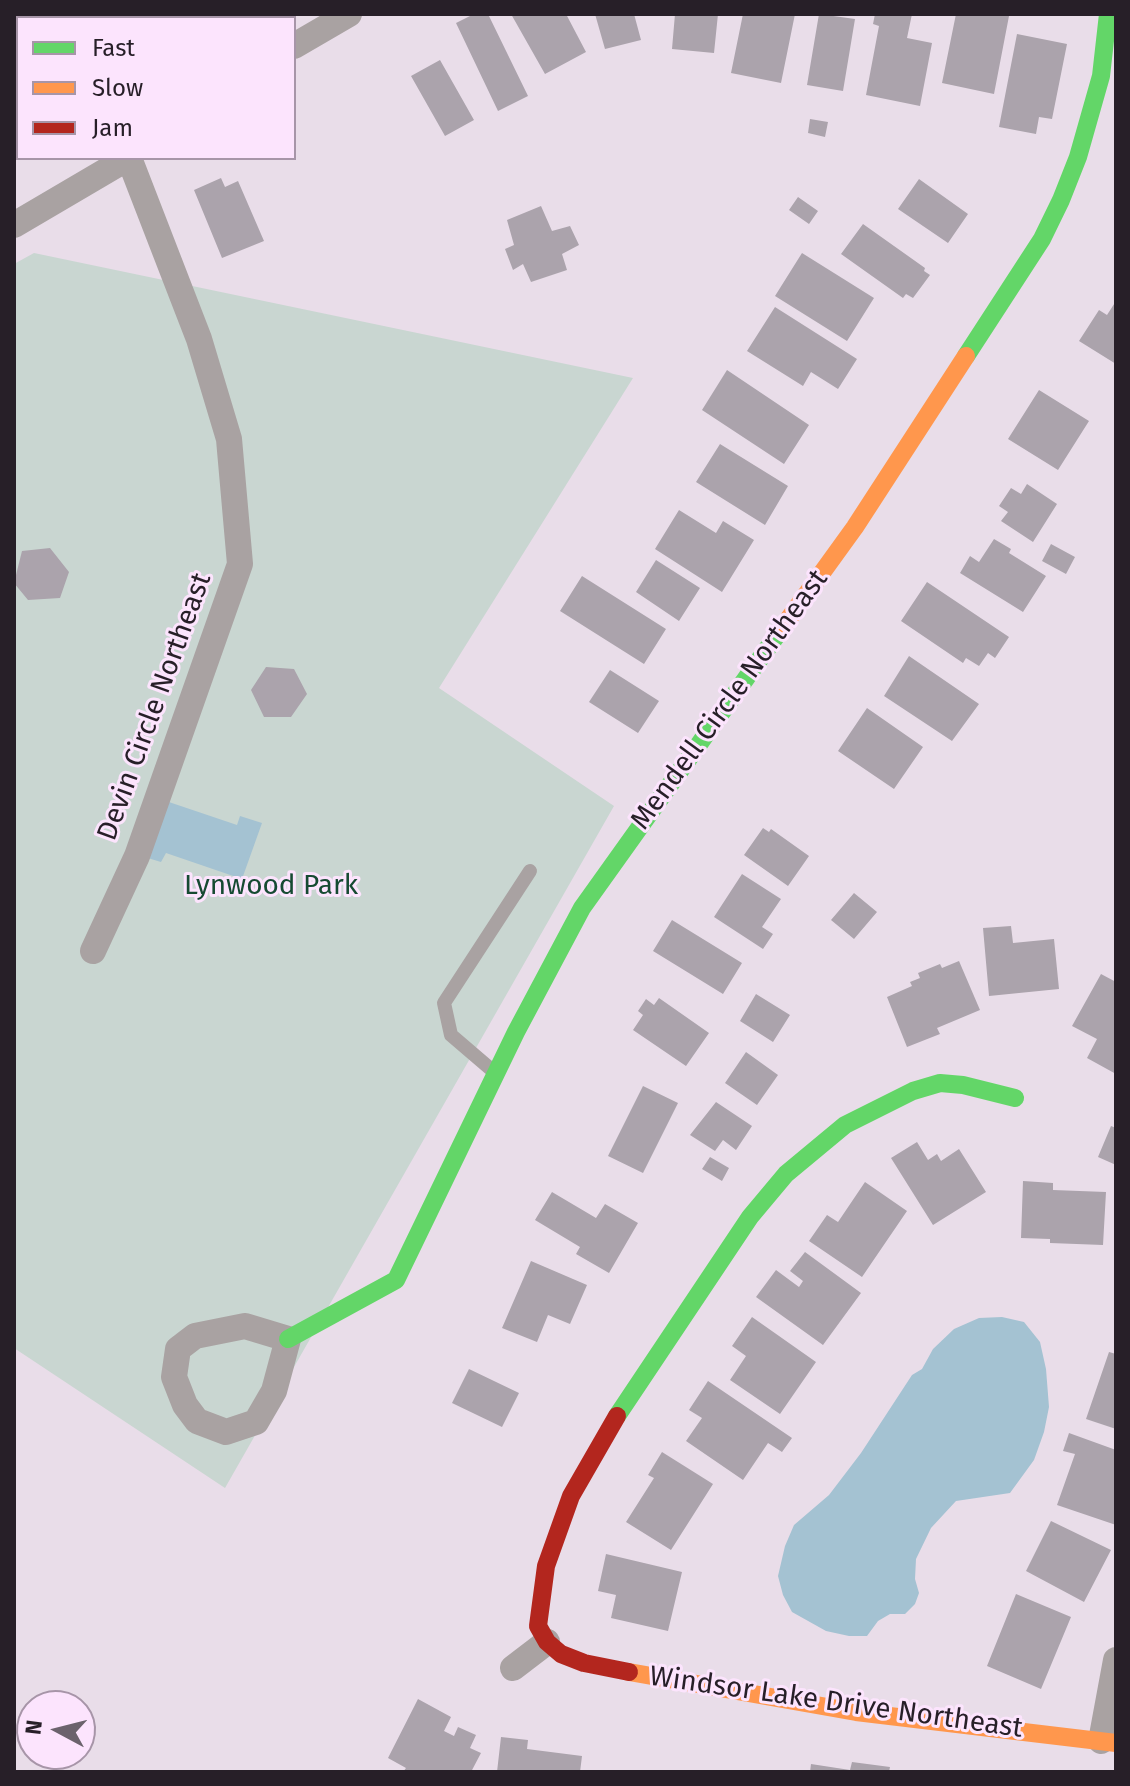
<!DOCTYPE html>
<html>
<head>
<meta charset="utf-8">
<style>
  body { margin:0 }
  #map { position:relative; width:1130px; height:1786px; overflow:hidden; background:#e9dde9; font-family:"Fira Sans",sans-serif }
  canvas { display:block }
  .frame { position:absolute; inset:0; border:16px solid #271f28; pointer-events:none }
  .legend { position:absolute; left:16px; top:16px; width:280px; height:144px; box-sizing:border-box; background:#fce4fd; border:2px solid #a795a8; margin:0; padding:10px 14px; list-style:none; font-size:24px; color:#271f28 }
  .legend li { display:flex; align-items:center; gap:16px; height:40px }
  .legend b { width:40px; border:2px solid #a795a8 }
  .north { position:absolute; left:16px; top:1690px; width:80px; height:80px; box-sizing:border-box; background:#fce4fd; border:2px solid #a795a8; border-radius:50%; rotate:277deg; font-size:22px; font-weight:700; line-height:32px; text-align:center; color:#271f28 }
  .north::after { content:''; display:block; margin:auto; width:28px; height:36px; background:#6b626c; clip-path:polygon(50% 0,100% 100%,50% 72%,0 100%) }
</style>
</head>
<body>
<div id="map">
<canvas width="1130" height="1786"></canvas>
<div class="frame"></div>
<ul class="legend">
<li><b style="height:10px;background:#63d668"></b>Fast</li>
<li><b style="height:10px;background:#ff974d"></b>Slow</li>
<li><b style="height:10px;background:#b3261e"></b>Jam</li>
</ul>
<div class="north">N</div>
</div>
<script>
const context = document.querySelector('canvas').getContext('2d');
context.lineJoin = 'round';
function fill(path, color) { context.fillStyle = color; context.fill(path, 'evenodd'); }
const shape = rows => new Path2D(rows.map(r => 'M' + r).join(''));
function stroke(path, color, width, dash) { context.strokeStyle = color; context.lineWidth = width; context.lineCap = dash ? 'butt' : 'round'; context.setLineDash(dash || []); context.stroke(path); }
function drawText(font, color, halo, rows, align = 'center') {
  context.font = font + ' "Fira Sans",sans-serif'; context.lineWidth = 6; context.setLineDash([]); context.textBaseline = 'middle'; context.strokeStyle = halo; context.fillStyle = color; for (const [text, x, y, turn = 0] of rows) {
    context.save(); context.translate(x, y); context.rotate((+turn || 0) * Math.PI / 180); context.textAlign = isNaN(turn) ? turn : align; if (halo) context.strokeText(text, 0, 0); context.fillText(text, 0, 0); context.restore();
  }
}
const green = shape([
  [34,253,633,378,439,688,614,806,225,1488,14,1348,14,264]
]);
const water = shape([
  [160,799,237,825,240,816,262,823,242,879,166,853,161,862,141,856],
  [1002,1317,1024,1322,1040,1342,1046,1369,1049,1407,1044,1432,1034,1460,1010,1493,956,1501,931,1528,916,1559,915,1579,919,1593,915,1604,905,1614,890,1614,878,1621,867,1636,849,1636,826,1631,792,1612,783,1595,778,1576,785,1546,794,1525,829,1495,861,1453,912,1375,922,1369,933,1349,954,1329,979,1318]
]);
const building = shape([
  [63,14,152,14,154,18,65,18],
  [474,14,488,14,528,96,498,111,456,23],
  [511,14,566,14,586,52,545,74],
  [595,14,634,14,641,40,605,49],
  [675,14,718,14,714,53,672,49],
  [743,14,795,14,781,83,731,73],
  [819,14,855,19,843,91,807,85],
  [875,14,912,14,907,38,932,43,920,106,866,95,879,26,873,24],
  [956,14,1009,16,994,94,942,83],
  [1017,34,1067,44,1052,119,1039,117,1036,134,999,127],
  [440,60,474,120,445,136,411,76],
  [810,119,828,122,825,137,808,133],
  [221,178,225,187,238,181,264,241,222,258,194,190],
  [919,179,968,214,948,243,898,209],
  [798,197,818,211,809,224,789,210],
  [541,206,552,231,570,226,579,245,562,254,567,270,531,282,523,264,513,270,505,249,514,245,507,220],
  [863,224,925,268,924,271,930,275,913,298,906,294,903,298,841,254],
  [802,253,874,298,847,341,775,296],
  [1116,301,1116,364,1079,341,1099,310,1107,315],
  [775,307,857,359,838,389,811,372,803,386,747,351],
  [727,370,809,425,784,464,702,410],
  [1039,390,1089,421,1058,470,1008,439],
  [720,444,788,486,765,525,696,482],
  [1027,484,1057,504,1033,542,1001,521,1008,512,999,506,1011,488,1021,494],
  [679,510,716,533,723,521,754,540,722,592,655,549],
  [994,539,1011,549,1009,553,1046,576,1023,612,960,573,970,556,979,562],
  [1051,544,1075,557,1066,574,1042,561],
  [50,548,69,572,60,598,28,600,14,583,22,551],
  [656,560,700,588,679,621,636,592],
  [582,576,666,629,644,664,560,611],
  [927,582,1009,637,995,658,988,653,979,666,966,658,963,663,901,621],
  [909,656,979,704,952,741,884,696],
  [266,667,294,669,307,694,291,717,264,717,251,690],
  [610,670,659,701,638,733,589,702],
  [867,708,923,747,894,789,838,751],
  [763,828,769,832,771,829,809,856,788,886,744,855],
  [742,874,781,899,762,927,773,934,763,949,714,917],
  [854,893,877,912,854,939,831,920],
  [672,920,742,963,723,994,653,951],
  [1011,926,1013,943,1054,939,1059,989,989,996,983,928],
  [959,961,980,1010,937,1028,940,1034,907,1047,887,997,912,986,910,982,920,978,918,973,940,964,942,968],
  [1101,974,1116,982,1116,1074,1087,1058,1097,1039,1072,1026],
  [756,994,790,1015,773,1042,740,1021],
  [659,998,709,1033,686,1066,633,1030,643,1015,638,1011,646,999,654,1005],
  [746,1052,778,1075,757,1105,725,1083],
  [643,1086,678,1103,643,1173,608,1156],
  [716,1102,752,1126,736,1150,723,1140,715,1151,690,1135],
  [1111,1126,1116,1128,1116,1165,1098,1157],
  [917,1142,928,1160,937,1154,941,1161,959,1149,986,1192,933,1225,891,1158],
  [710,1157,729,1168,722,1181,702,1169],
  [1023,1181,1053,1183,1053,1190,1106,1192,1103,1245,1050,1243,1050,1239,1021,1238],
  [865,1182,907,1211,862,1277,809,1241,827,1215,838,1222],
  [552,1192,596,1218,605,1204,638,1223,609,1273,576,1254,580,1247,535,1220],
  [805,1252,861,1293,823,1345,756,1297,776,1270,799,1287,803,1281,790,1271],
  [531,1261,587,1285,570,1324,548,1315,537,1342,502,1328],
  [752,1317,816,1362,780,1414,730,1380,746,1356,732,1346],
  [1109,1352,1116,1354,1116,1429,1086,1419],
  [469,1369,519,1393,502,1427,452,1403],
  [708,1381,792,1438,782,1452,768,1443,743,1480,686,1441,702,1418,689,1410],
  [1069,1433,1116,1450,1116,1525,1057,1505,1075,1454,1063,1451],
  [662,1452,713,1484,671,1550,626,1522,654,1478,648,1475],
  [1051,1521,1111,1550,1084,1602,1026,1571],
  [606,1554,682,1572,668,1631,611,1618,616,1595,598,1591],
  [1016,1594,1071,1617,1041,1689,987,1666],
  [418,1699,451,1717,444,1731,454,1736,458,1727,476,1735,470,1748,481,1753,471,1772,403,1772,406,1768,388,1758],
  [501,1737,528,1740,527,1749,582,1756,580,1772,497,1772],
  [852,1762,890,1767,889,1772,810,1772,811,1764,850,1770]
]);
const lane = shape([
  [493,1071,451,1035,444,1003,530,871]
]);
const street = shape([
  [294,46,349,14],
  [14,225,128,158],
  [93,951,137,856,240,564,229,439,199,339,129,158],
  [245,1326,288,1339,274,1391,256,1422,226,1432,197,1421,185,1405,174,1377,178,1349,195,1336,245,1326],
  [513,1668,547,1642],
  [1101,1741,1116,1660]
]);
const fast = shape([
  [966,356,1042,239,1061,200,1078,157,1101,76,1108,14],
  [288,1339,396,1280,516,1032,582,908,782,628],
  [617,1416,750,1217,786,1174,845,1125,913,1091,940,1083,963,1085,1015,1098]
]);
const slow = shape([
  [782,628,855,527,966,356],
  [629,1672,856,1712,1116,1743]
]);
const jam = shape([
  [617,1416,571,1496,546,1566,538,1626,547,1642,561,1654,584,1663,629,1672]
]);
const streetNames = [
  ["Mendell Circle Northeast",730,700,-54],
  ["Devin Circle Northeast",155,707,-70],
  ["Windsor Lake Drive Northeast",836,1703,8]
];
const parkNames = [
  ["Lynwood Park",271,886]
];
fill(green, '#c9d6d1');
fill(water, '#a4c2d2');
fill(building, '#aba3ac');
stroke(lane, '#a9a2a2', 14);
stroke(street, '#a9a2a2', 26);
stroke(fast, '#63d668', 18);
stroke(slow, '#ff974d', 18);
stroke(jam, '#b3261e', 18);
drawText('28px', '#271f28', '#fce4fd', streetNames);
drawText('28px', '#164a32', '#fce4fd', parkNames);
</script>
</body>
</html>
